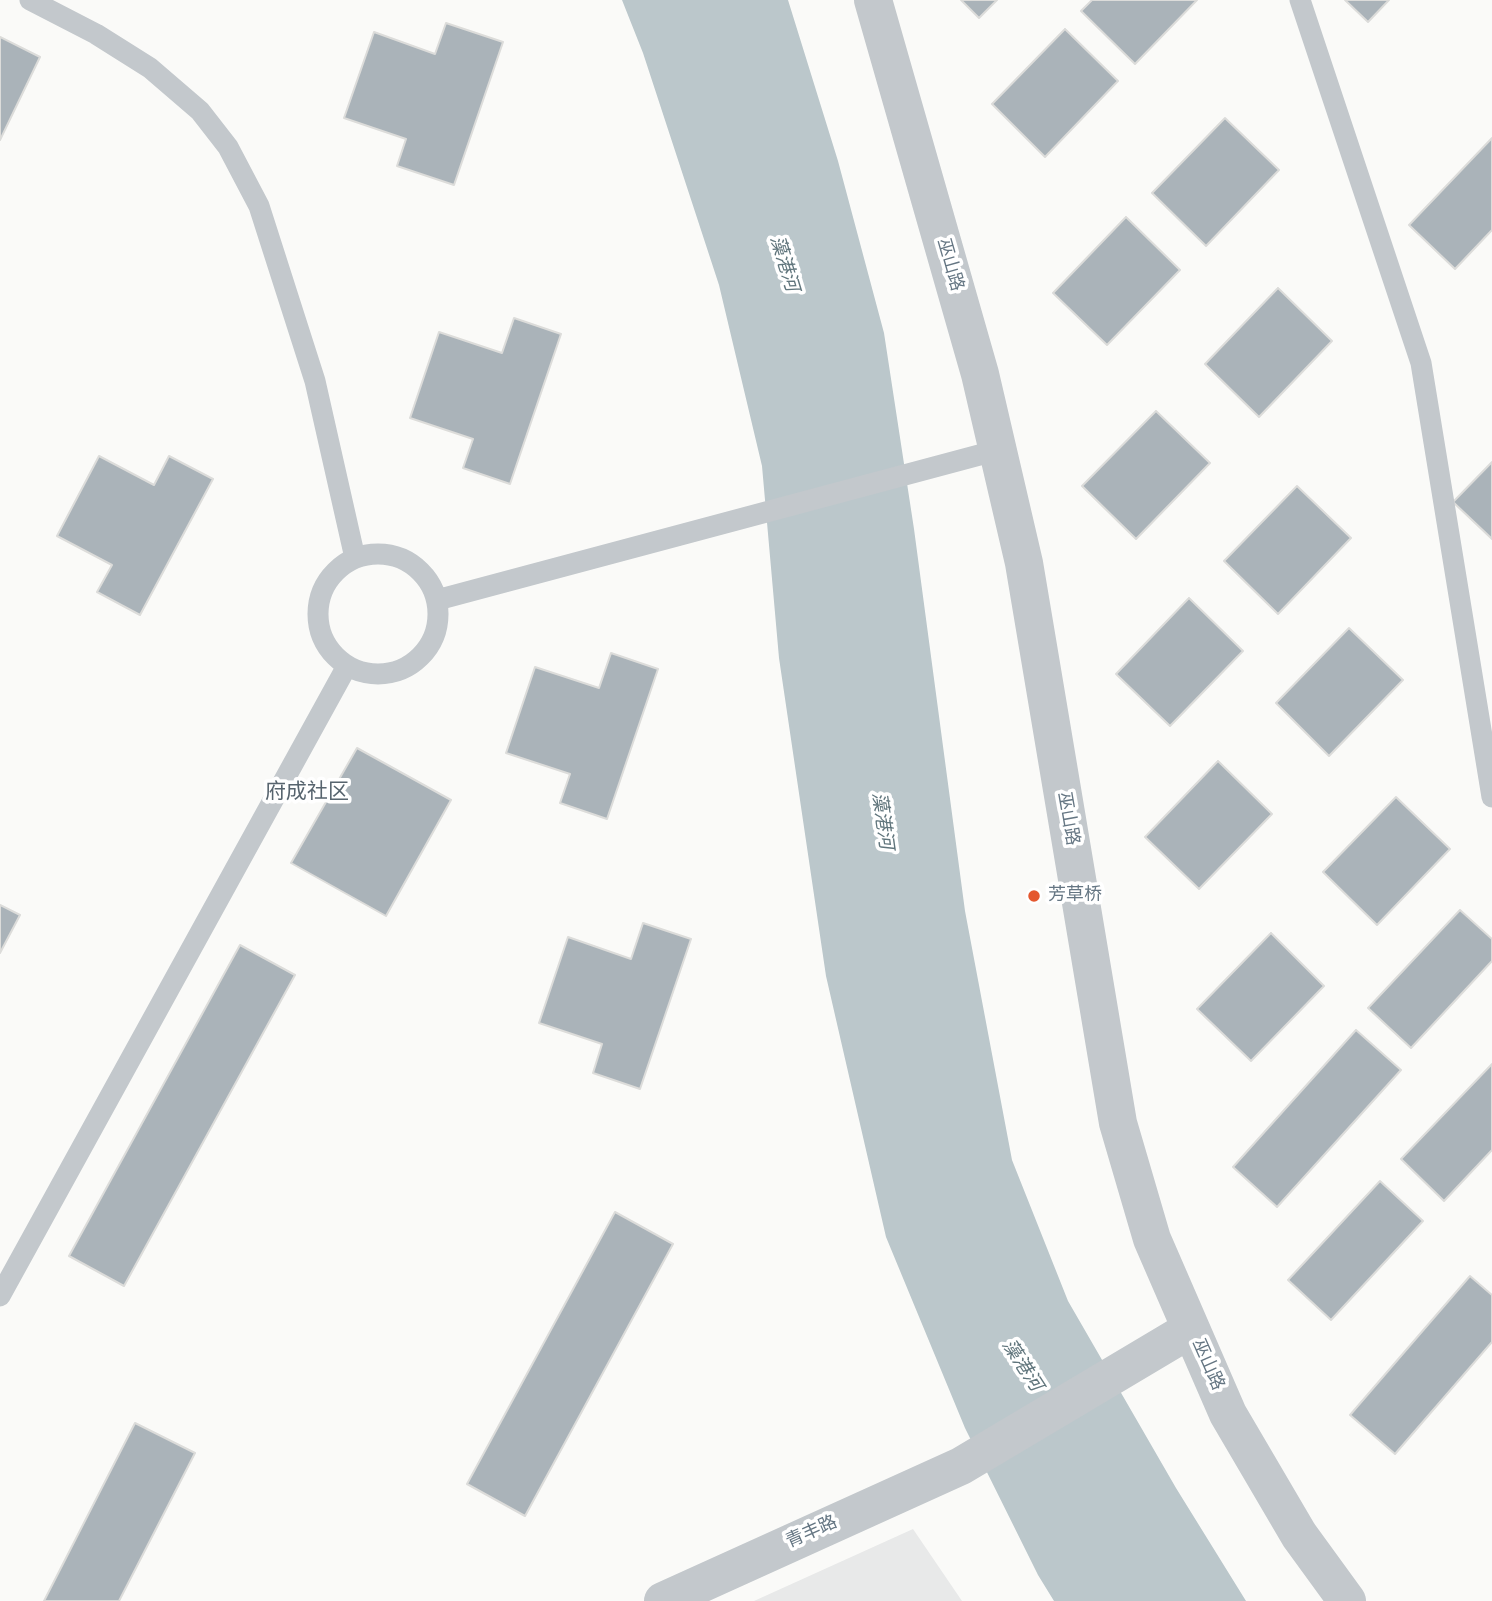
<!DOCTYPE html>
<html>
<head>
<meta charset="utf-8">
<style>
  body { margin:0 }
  canvas { display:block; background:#fafaf8 }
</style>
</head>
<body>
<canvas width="1492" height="1601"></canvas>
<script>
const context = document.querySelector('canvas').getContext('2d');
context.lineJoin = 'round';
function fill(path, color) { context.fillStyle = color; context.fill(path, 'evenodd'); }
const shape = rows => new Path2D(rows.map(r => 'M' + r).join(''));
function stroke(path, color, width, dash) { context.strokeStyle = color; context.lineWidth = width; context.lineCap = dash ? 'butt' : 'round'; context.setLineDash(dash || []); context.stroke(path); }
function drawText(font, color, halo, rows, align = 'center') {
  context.font = font + ' "Source Sans 3","Noto Sans SC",sans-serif'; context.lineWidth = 7; context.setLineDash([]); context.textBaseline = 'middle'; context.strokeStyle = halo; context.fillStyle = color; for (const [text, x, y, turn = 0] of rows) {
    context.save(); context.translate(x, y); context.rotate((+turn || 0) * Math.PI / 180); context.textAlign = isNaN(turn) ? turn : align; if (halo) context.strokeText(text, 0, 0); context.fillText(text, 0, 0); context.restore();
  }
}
const built = shape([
  [913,1529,962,1601,754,1601]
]);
const water = shape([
  [622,0,788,0,838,161,884,333,914,529,965,911,1012,1160,1068,1301,1176,1488,1246,1601,1054,1601,1038,1575,965,1428,886,1237,826,976,779,658,762,466,719,285,643,53]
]);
const building = shape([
  [961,0,997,0,979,18,961,0],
  [1092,0,1197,0,1135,64,1081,11,1092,0],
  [1345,0,1389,0,1368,22,1345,0],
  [446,23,503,42,454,185,397,166,406,139,344,118,374,32,435,54,446,23],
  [1065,29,1118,81,1045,157,992,104,1065,29],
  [0,37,40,57,0,140,0,37],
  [1225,118,1279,170,1206,246,1152,193,1225,118],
  [1492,138,1492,230,1455,269,1409,225,1492,138],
  [1126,217,1180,270,1107,345,1053,293,1126,217],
  [1278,288,1332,341,1259,417,1205,364,1278,288],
  [514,318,561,334,510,484,463,468,473,439,410,418,439,332,502,353,514,318],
  [1156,411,1210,463,1136,539,1082,486,1156,411],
  [99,456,154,485,169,456,213,479,140,615,97,592,112,565,57,536,99,456],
  [1492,462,1492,539,1453,502,1492,462],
  [1297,486,1351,538,1278,614,1224,561,1297,486],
  [1189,598,1243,651,1170,726,1116,674,1189,598],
  [1349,628,1403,680,1329,756,1276,703,1349,628],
  [611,653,658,669,607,819,560,803,570,774,506,753,535,667,599,688,611,653],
  [357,748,451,800,386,916,291,863,357,748],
  [1218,761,1272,814,1199,889,1145,837,1218,761],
  [1396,797,1450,849,1377,925,1323,872,1396,797],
  [0,905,20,915,0,953,0,905],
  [1460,910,1492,939,1492,961,1411,1048,1368,1008,1460,910],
  [643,923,691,939,640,1089,593,1073,602,1044,539,1023,568,937,631,959,643,923],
  [1271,933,1324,986,1251,1061,1197,1009,1271,933],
  [240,945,295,975,124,1286,69,1256,240,945],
  [1356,1030,1401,1070,1277,1207,1233,1167,1356,1030],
  [1492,1064,1492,1150,1444,1201,1401,1159,1492,1064],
  [1380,1181,1423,1221,1331,1320,1288,1280,1380,1181],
  [615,1212,673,1244,525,1516,467,1484,615,1212],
  [1470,1276,1492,1295,1492,1342,1395,1454,1350,1415,1470,1276],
  [135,1423,195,1453,119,1601,44,1601,135,1423]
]);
const service = shape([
  [30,0,96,34,150,68,200,111,228,147,259,206,315,381,355,558],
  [1300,0,1421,363,1492,797],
  '318 614a60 60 0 1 1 120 0a60 60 0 1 1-120 0Z',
  [437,600,998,450],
  [0,1296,347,666]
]);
const tertiary = shape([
  [873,0,980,374,1024,563,1118,1123,1152,1239,1228,1414,1299,1535,1347,1601],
  [663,1601,961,1466,1191,1329]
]);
const markers = [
  [1034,896,7,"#e4572e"]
];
const streetNames = [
  ["巫山路",949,265,74],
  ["巫山路",1067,819,80],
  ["巫山路",1207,1365,66],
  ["青丰路",812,1533,-24]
];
const poiNames = [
  ["芳草桥",1048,896]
];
const waterNames = [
  ["藻港河",783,264,73],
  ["藻港河",881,821,82],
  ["藻港河",1021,1366,57]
];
const quarterNames = [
  ["府成社区",307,793]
];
fill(built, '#e8e9e9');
fill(water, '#bbc7cb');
fill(building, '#aab3b9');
stroke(building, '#dcdcda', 2);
stroke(service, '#c3c8cc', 21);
stroke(tertiary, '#c3c8cc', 38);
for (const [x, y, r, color] of markers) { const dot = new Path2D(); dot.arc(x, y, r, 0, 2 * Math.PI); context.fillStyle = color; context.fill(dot); stroke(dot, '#fff', 2.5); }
drawText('18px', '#657683', '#fff', streetNames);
drawText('18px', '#657683', '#fff', poiNames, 'left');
drawText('italic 19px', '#60757c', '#fff', waterNames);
drawText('21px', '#57646e', '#fff', quarterNames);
</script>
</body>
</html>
